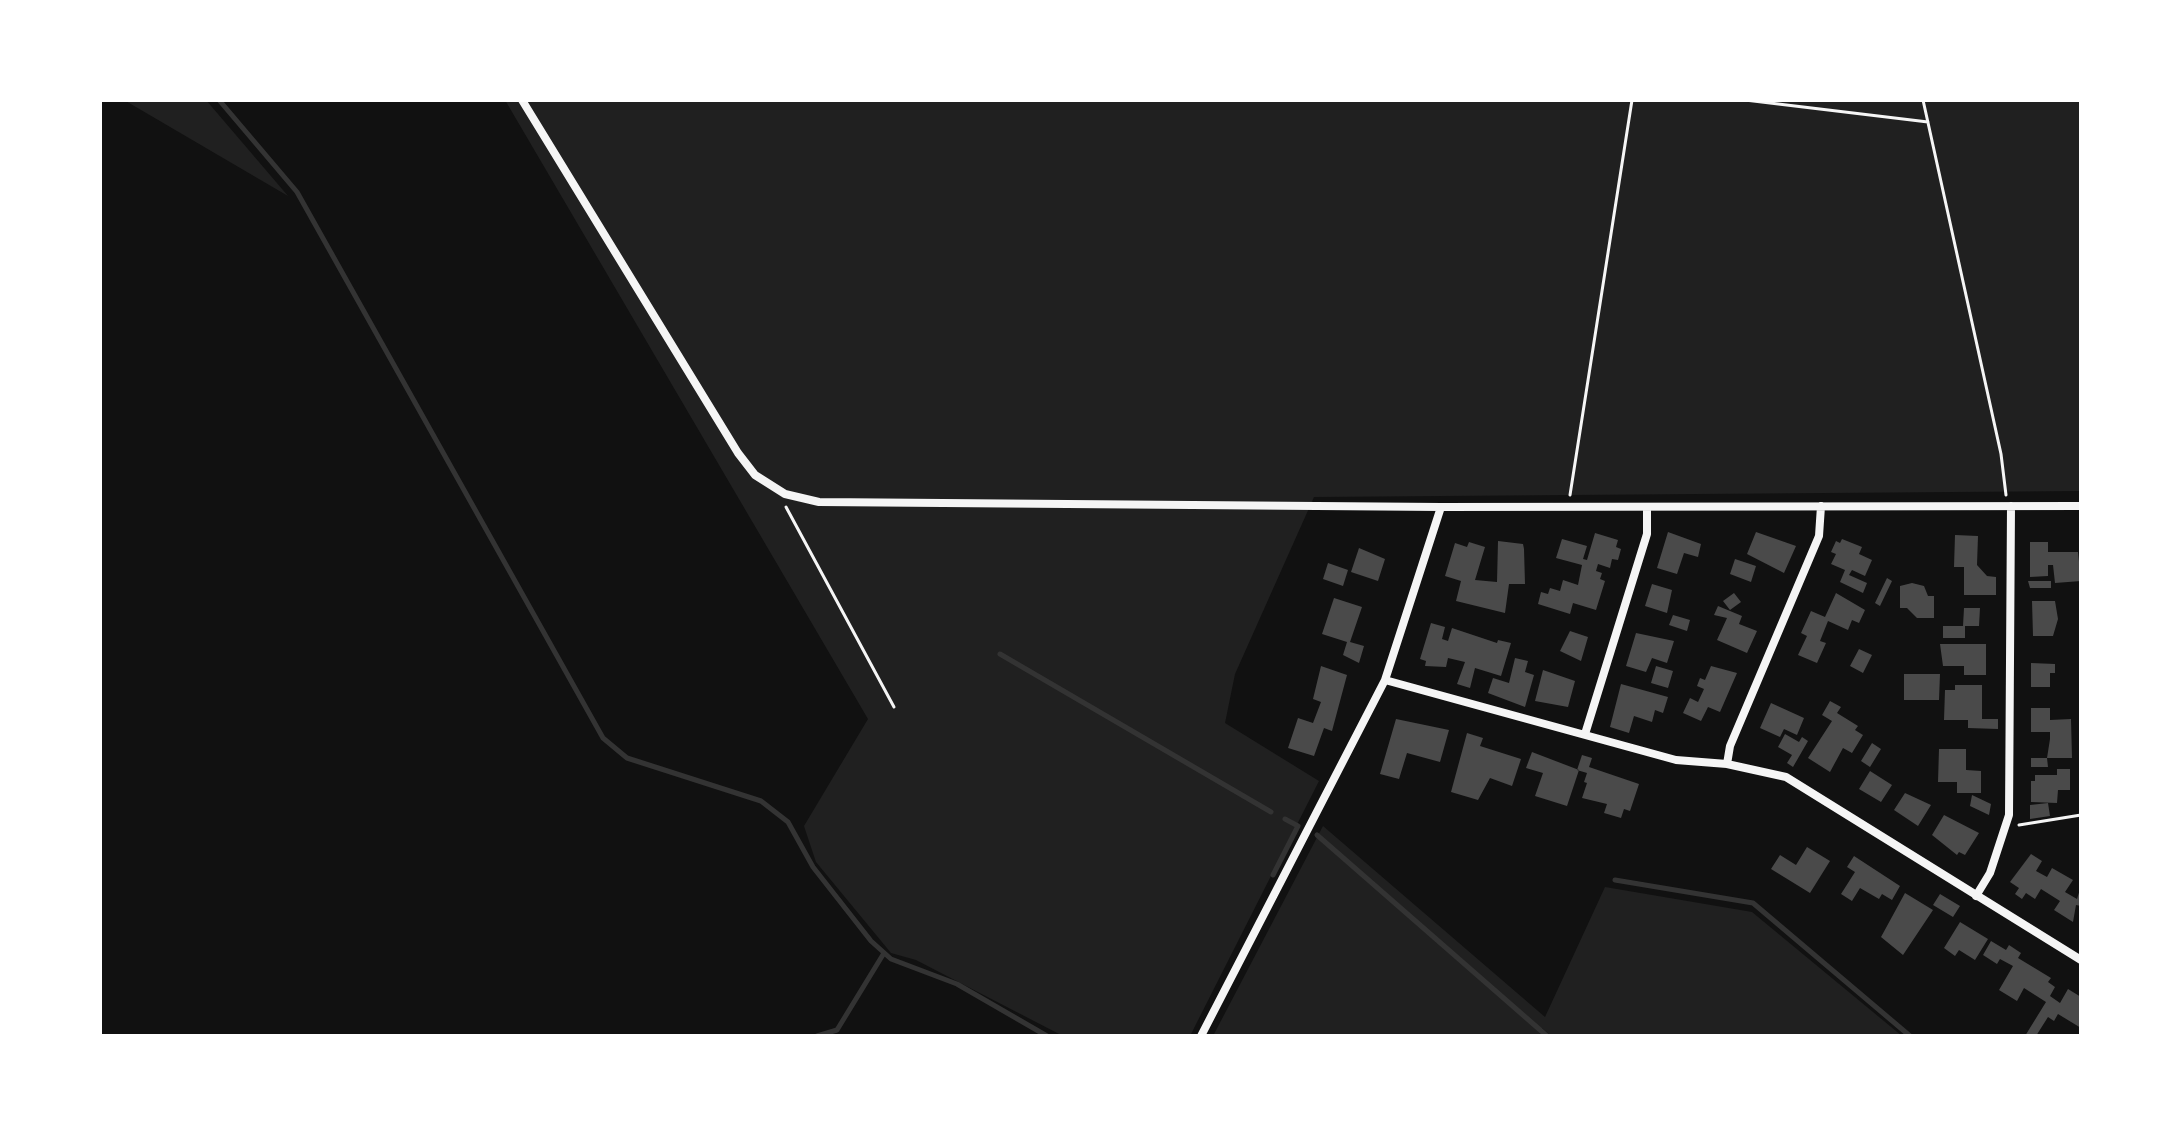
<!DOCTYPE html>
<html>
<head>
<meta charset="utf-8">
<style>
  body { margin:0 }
  #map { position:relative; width:2181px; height:1136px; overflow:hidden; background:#111; font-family:"PT Sans",sans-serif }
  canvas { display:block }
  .frame { position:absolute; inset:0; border:102px solid #fff; pointer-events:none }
</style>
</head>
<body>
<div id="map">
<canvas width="2181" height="1136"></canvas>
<div class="frame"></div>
</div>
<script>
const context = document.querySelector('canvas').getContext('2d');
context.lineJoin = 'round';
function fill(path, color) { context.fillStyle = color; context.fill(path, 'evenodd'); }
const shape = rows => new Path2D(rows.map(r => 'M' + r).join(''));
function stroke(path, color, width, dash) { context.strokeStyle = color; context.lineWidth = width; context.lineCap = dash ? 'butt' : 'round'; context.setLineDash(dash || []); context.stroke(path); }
const green = shape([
  [124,100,206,100,288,196],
  [505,100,2081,100,2081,491,1314,497,1235,674,1225,723,1319,781,1190,1036,1063,1036,916,960,891,953,816,862,804,826,868,719],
  [1323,826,1545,1017,1605,887,1752,912,1902,1036,1551,1036,1542,1028,1539,1036,1213,1036]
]);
const stream = shape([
  [219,100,297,192,603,738,627,758,761,801,788,822,813,867,871,941,891,959,957,984,1047,1036],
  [1000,654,1271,812],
  [1285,819,1298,826],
  [1317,835,1547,1036],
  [1273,875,1298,826],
  [1615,880,1753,903,1910,1036],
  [817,1036,837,1030,884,953]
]);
const building = shape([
  [1668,532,1701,544,1698,557,1684,553,1677,574,1657,568],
  [1756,532,1796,546,1784,573,1747,554],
  [1595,533,1618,540,1616,547,1621,549,1618,560,1612,559,1610,568,1598,564,1596,571,1602,573,1600,579,1605,581,1596,610,1573,603,1570,614,1538,604,1541,592,1548,594,1550,588,1560,591,1563,580,1578,585,1582,565,1556,558,1562,539,1587,546,1583,559,1587,560],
  [1955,535,1978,536,1977,565,1987,576,1996,577,1996,595,1964,595,1964,567,1954,567],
  [1842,539,1862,547,1859,554,1872,560,1865,576,1852,570,1849,575,1867,583,1863,593,1840,582,1845,570,1831,564,1836,554,1831,552,1836,541,1840,543],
  [1498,541,1523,544,1524,549,1525,584,1509,584,1505,613,1456,601,1461,581,1445,576,1455,543,1467,547,1469,542,1485,547,1475,580,1497,582],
  [2030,542,2048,542,2048,552,2078,552,2081,581,2055,583,2053,565,2048,565,2048,576,2030,577],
  [1359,548,1385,559,1378,581,1351,572],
  [1735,559,1756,566,1751,582,1730,574],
  [1328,563,1348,570,1343,586,1323,579],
  [1887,578,1892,581,1880,606,1875,603],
  [2028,581,2051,581,2051,588,2030,588],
  [1912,583,1924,586,1928,596,1934,596,1934,618,1917,618,1907,608,1900,608,1900,586],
  [1652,584,1672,590,1667,613,1645,606],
  [1734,593,1741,602,1730,610,1723,601],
  [1836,593,1865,610,1859,623,1852,620,1848,630,1828,621,1820,641,1826,643,1817,663,1798,655,1807,636,1801,633,1811,611,1825,617],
  [1334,598,1362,607,1350,642,1364,646,1359,663,1343,655,1347,642,1322,634],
  [2032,601,2055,601,2058,619,2053,636,2033,636],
  [1718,606,1742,616,1739,624,1757,631,1747,653,1717,640,1727,618,1714,615],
  [1964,608,1980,608,1979,626,1965,626,1965,638,1943,638,1943,626,1963,626],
  [1673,615,1690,620,1687,631,1669,625],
  [1431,623,1445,627,1442,639,1448,641,1452,628,1497,643,1498,640,1511,643,1501,676,1475,668,1470,688,1457,684,1465,662,1448,658,1446,667,1425,666,1426,661,1420,659],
  [1570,631,1588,637,1581,661,1560,651],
  [1636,633,1674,641,1667,663,1652,658,1646,672,1626,666],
  [1940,644,1986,644,1986,675,1964,675,1964,666,1943,666],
  [1859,649,1872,655,1863,673,1850,666],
  [1515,658,1528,661,1525,672,1534,675,1525,707,1488,693,1493,678,1509,683],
  [2031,663,2055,664,2055,673,2050,673,2050,687,2031,687],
  [1321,666,1347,675,1332,731,1324,728,1314,756,1288,748,1298,718,1313,723,1321,702,1313,699],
  [1656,666,1673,671,1668,688,1651,683],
  [1711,666,1737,673,1720,712,1708,707,1701,721,1683,713,1690,698,1698,702,1704,689,1697,686,1700,678,1705,680],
  [1543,670,1575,681,1568,707,1535,701],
  [1904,674,1940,674,1939,700,1904,700],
  [1621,684,1668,697,1663,713,1655,710,1652,722,1634,716,1629,733,1610,727],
  [1955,685,1982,685,1982,719,1998,719,1998,729,1968,728,1968,720,1944,720,1945,690,1955,690],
  [1830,701,1841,707,1837,713,1858,726,1855,730,1863,735,1852,753,1843,748,1830,772,1808,758,1832,721,1822,715],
  [1771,703,1804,718,1797,735,1784,729,1780,737,1760,728],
  [2031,708,2050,708,2050,720,2071,719,2072,758,2047,758,2048,767,2031,767,2031,758,2047,758,2050,739,2050,732,2031,732],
  [1396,719,1449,730,1440,762,1407,753,1399,779,1380,774],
  [1467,733,1483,738,1480,746,1521,759,1512,786,1490,778,1478,800,1451,792],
  [1785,734,1799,742,1802,737,1808,741,1793,767,1787,763,1792,755,1778,747],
  [1872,743,1881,749,1870,767,1861,761],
  [1939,749,1966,749,1966,770,1981,771,1981,793,1957,793,1957,782,1938,782],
  [1532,752,1579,770,1567,806,1535,796,1543,773,1526,768],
  [1582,755,1592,758,1589,767,1639,784,1630,811,1624,809,1621,818,1604,813,1607,804,1582,798,1587,783,1584,782,1587,773,1577,770],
  [2057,769,2070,769,2070,790,2058,790,2057,803,2031,802,2031,781,2035,781,2035,775,2057,775],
  [1870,771,1892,785,1881,802,1859,789],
  [1905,793,1931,805,1918,826,1894,810],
  [1972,795,1991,804,1989,815,1970,806],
  [2048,803,2050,816,2030,819,2030,805],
  [1944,815,1979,833,1965,855,1959,852,1957,855,1932,835],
  [1807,847,1830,861,1810,893,1771,869,1780,855,1796,865],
  [2031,854,2042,861,2036,871,2047,877,2052,868,2073,880,2065,892,2077,899,2081,886,2081,906,2076,905,2073,922,2054,910,2060,901,2041,889,2035,899,2026,893,2022,899,2015,894,2019,888,2010,882],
  [1854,856,1900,886,1892,900,1882,894,1879,899,1860,888,1852,901,1841,894,1855,872,1847,867],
  [1905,893,1933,910,1903,955,1881,937],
  [1940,894,1960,906,1953,917,1933,905],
  [1960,922,1988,939,1975,960,1959,950,1955,956,1944,948],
  [1991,941,2006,950,2009,945,2021,953,2018,958,2051,978,2048,982,2055,987,2050,996,2060,1003,2068,989,2081,997,2081,1028,2058,1014,2054,1021,2048,1017,2036,1036,2025,1036,2046,1002,2024,988,2017,1001,1999,990,2013,966,2000,959,1997,964,1983,955]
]);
const path = shape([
  [1745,100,1928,122],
  [1923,100,2001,454,2006,495],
  [1570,495,1632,100],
  [786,507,894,707],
  [2019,825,2081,815]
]);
const minor = shape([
  [522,100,738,453,755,475,785,494,819,502,1441,507,2081,506],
  [1385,680,1676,760,1727,764,1786,777,2081,960],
  [1585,734,1647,534,1647,507],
  [1727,764,1730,746,1819,536,1821,506],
  [1976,896,1990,873,2009,815,2011,506],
  [1201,1036,1385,680,1441,507]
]);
fill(green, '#202020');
stroke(stream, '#333', 5);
fill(building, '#4a4a4a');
stroke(path, '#f5f5f5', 3);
stroke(minor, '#f5f5f5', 8);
</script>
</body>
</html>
